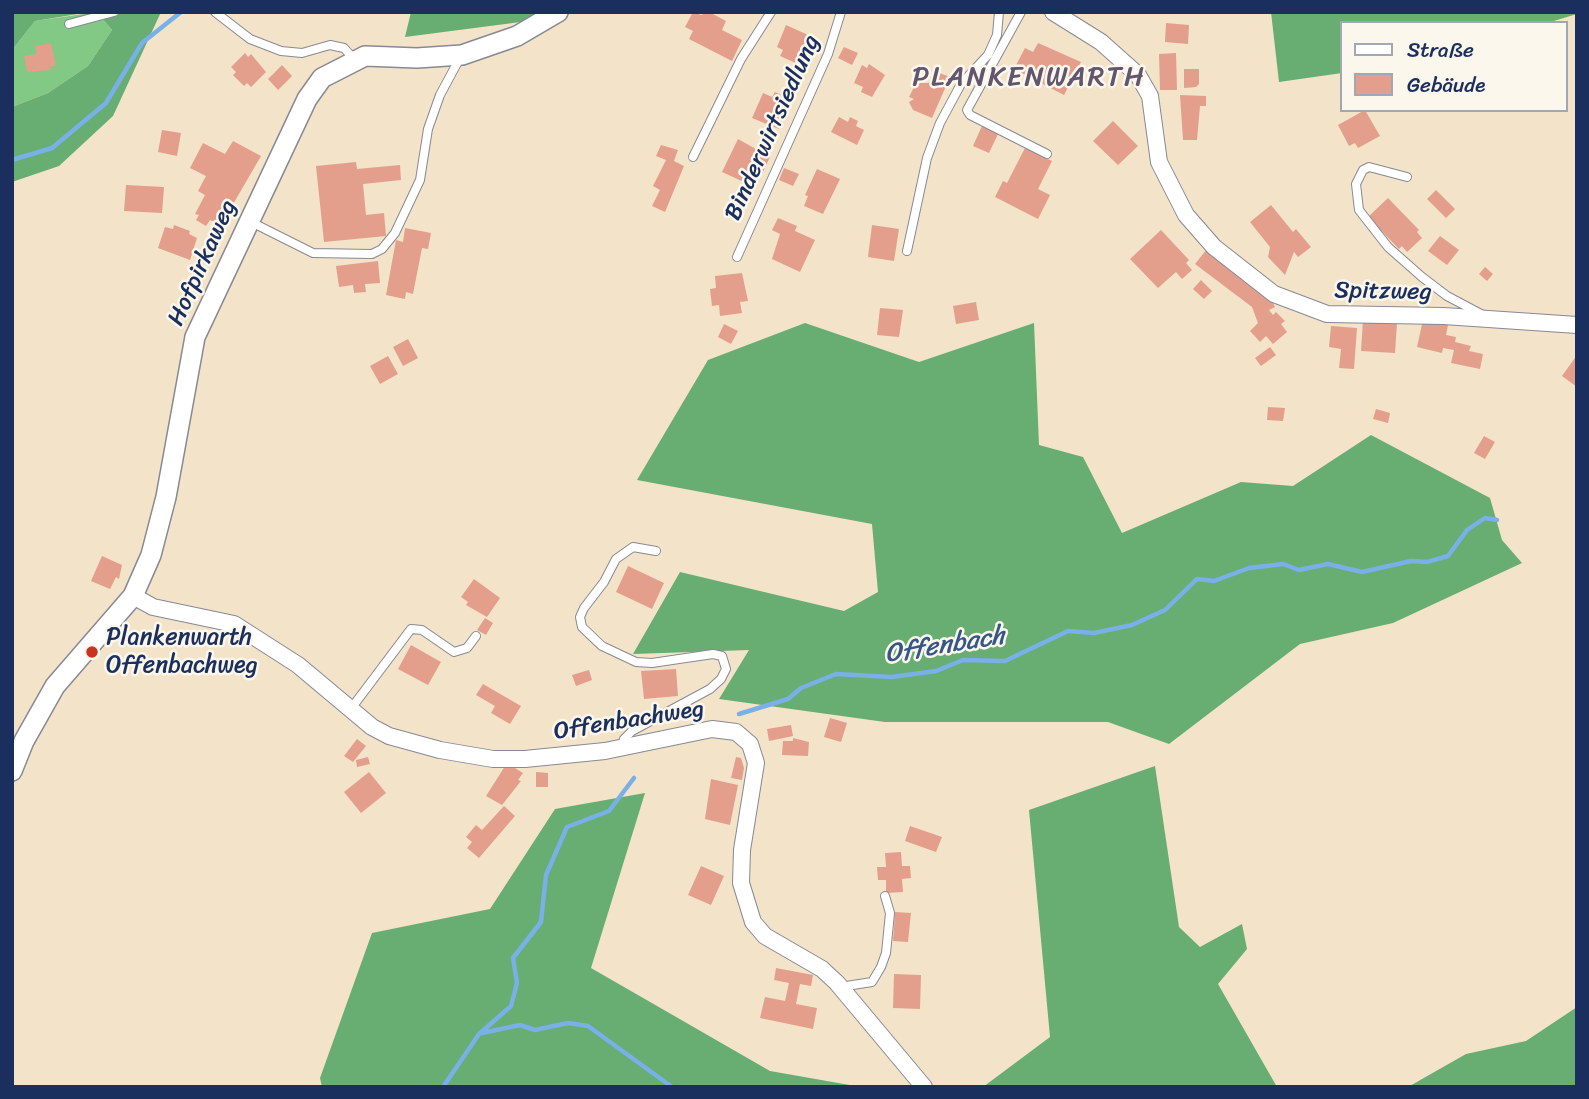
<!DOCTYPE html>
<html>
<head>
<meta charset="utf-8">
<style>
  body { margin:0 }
  #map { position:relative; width:1589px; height:1099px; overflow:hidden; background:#f3e3c9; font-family:Sriracha,sans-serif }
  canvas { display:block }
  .frame { position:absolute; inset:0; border:14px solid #1b2f5e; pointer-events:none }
  .legend { position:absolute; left:1340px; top:21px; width:228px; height:91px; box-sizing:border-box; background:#fbf7ec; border:2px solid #a1a7b3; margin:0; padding:9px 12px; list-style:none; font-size:21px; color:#1b2f5e }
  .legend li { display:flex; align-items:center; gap:14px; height:35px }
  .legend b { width:35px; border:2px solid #a1a7b3 }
</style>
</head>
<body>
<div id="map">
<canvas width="1589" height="1099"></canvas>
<div class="frame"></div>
<ul class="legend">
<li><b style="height:9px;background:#fff"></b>Straße</li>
<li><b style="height:19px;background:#e39f8c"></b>Gebäude</li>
</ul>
</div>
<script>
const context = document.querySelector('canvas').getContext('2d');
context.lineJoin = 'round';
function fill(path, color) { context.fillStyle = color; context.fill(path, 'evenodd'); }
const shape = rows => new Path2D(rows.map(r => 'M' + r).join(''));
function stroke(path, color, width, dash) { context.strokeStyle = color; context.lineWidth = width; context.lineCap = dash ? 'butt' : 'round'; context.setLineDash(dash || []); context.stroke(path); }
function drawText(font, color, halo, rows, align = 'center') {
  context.font = font + ' Sriracha,sans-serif'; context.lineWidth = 5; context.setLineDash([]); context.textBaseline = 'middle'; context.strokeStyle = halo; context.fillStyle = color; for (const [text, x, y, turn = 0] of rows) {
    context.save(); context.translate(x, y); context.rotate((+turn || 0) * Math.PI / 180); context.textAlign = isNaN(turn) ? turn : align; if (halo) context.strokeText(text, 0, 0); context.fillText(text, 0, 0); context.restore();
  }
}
const green = shape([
  [97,12,112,30,88,66,48,93,12,107,12,50,35,21]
]);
const forest = shape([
  [12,12,90,12,35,21,12,50],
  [97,12,161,12,113,116,59,166,12,182,12,107,48,93,88,66,112,30],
  [411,12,548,12,536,20,405,37],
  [1271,12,1577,12,1577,14,1547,23,1342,23,1342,73,1279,82],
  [805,323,919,362,1034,323,1039,445,1083,457,1122,533,1241,482,1293,486,1371,435,1490,498,1502,540,1522,563,1393,623,1300,644,1169,744,1108,722,885,722,719,699,749,650,633,654,680,572,844,611,878,592,872,524,637,480,708,360],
  [1155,766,1179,927,1200,947,1242,924,1247,949,1218,984,1277,1087,983,1087,1050,1037,1029,810],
  [645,793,591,968,770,1071,861,1087,322,1087,320,1078,372,933,490,909,555,809],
  [1577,1007,1577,1087,1408,1087,1466,1054,1526,1041]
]);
const stream = shape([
  [12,160,52,148,106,103,142,43,181,12],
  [739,714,788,699,801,688,836,674,892,677,936,671,963,660,1005,661,1068,631,1094,633,1132,625,1165,610,1197,579,1214,581,1249,568,1283,564,1299,570,1328,564,1362,572,1411,561,1427,562,1448,556,1467,530,1485,518,1497,520],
  [482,1033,520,1025,535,1030,568,1023,588,1026,672,1087],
  [443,1087,479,1034,511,1006,517,983,513,958,541,922,546,875,567,827,609,811,634,778]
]);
const building = shape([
  [693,12,701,15,709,12,726,21,722,30,742,40,732,61,689,39,693,31,685,27],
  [1166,23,1189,25,1188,44,1165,42],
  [786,25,817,39,808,60,801,58,798,64,780,56,783,50,777,47],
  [51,43,56,66,50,67,51,70,27,72,24,56,37,54,35,46],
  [1038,43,1081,62,1064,95,1014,69,1025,48,1033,52],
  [844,47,858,53,852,65,838,58],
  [245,53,248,57,251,54,266,72,251,87,247,83,244,86,233,75,236,72,231,67],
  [1176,53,1177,90,1160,90,1159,54],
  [869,64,885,75,872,97,861,92,863,87,854,83,862,65,867,68],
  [282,65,292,76,278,90,268,79],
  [1184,69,1199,69,1199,84,1196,87,1184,88],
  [934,71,950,77,932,118,913,110,909,102,914,99,909,97,916,83,929,83],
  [775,92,790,99,779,129,752,118,763,93,772,97],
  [1180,95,1206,96,1206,106,1200,106,1197,140,1183,140],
  [1365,110,1380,136,1358,148,1355,143,1349,146,1338,125],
  [839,117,848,122,850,117,858,121,856,126,864,130,857,145,831,132],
  [1113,121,1138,146,1118,165,1093,141],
  [982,126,998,134,989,153,973,146],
  [162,130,181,133,177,156,158,152],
  [738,139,770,157,761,176,751,171,746,183,722,172],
  [233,141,261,156,221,225,210,220,206,226,196,220,199,215,195,214,205,195,198,191,206,176,190,168,203,143,225,154],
  [661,145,678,150,674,161,684,166,665,212,652,206,660,190,653,186,666,160,656,156],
  [1025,148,1052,161,1038,189,1050,195,1038,219,995,197,1003,181,1007,183],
  [356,162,357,169,400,165,401,180,363,184,366,215,384,213,386,236,324,242,316,166],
  [784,168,799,174,793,186,779,180],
  [817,169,840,179,823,214,804,206,808,196,805,195],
  [126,185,164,187,162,213,124,211],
  [1436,190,1455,209,1446,218,1427,199],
  [1388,198,1419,230,1417,232,1422,238,1407,252,1402,246,1399,249,1368,217],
  [1271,205,1293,232,1296,229,1311,247,1298,257,1294,252,1285,275,1268,257,1270,247,1250,222],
  [778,218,797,226,795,231,815,240,800,272,772,259,780,234,772,230],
  [174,225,190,231,189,234,197,238,190,260,158,248,165,227,173,229],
  [872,225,899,229,894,261,868,257],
  [405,228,431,233,428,249,422,248,413,294,406,292,405,299,386,295,396,240,403,242],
  [1161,230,1189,260,1186,263,1192,270,1182,279,1176,272,1158,288,1130,259],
  [1440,236,1459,250,1447,265,1428,251],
  [1207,249,1270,297,1275,307,1269,310,1273,315,1276,312,1285,321,1281,324,1287,332,1273,344,1266,336,1260,342,1250,331,1258,323,1252,307,1195,264],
  [378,261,380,283,365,284,366,292,354,293,353,285,339,287,336,266],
  [1485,267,1493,274,1487,281,1479,274],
  [742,273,748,301,740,302,742,313,720,316,719,305,712,306,710,289,716,288,715,276],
  [1201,280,1212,291,1204,299,1193,289],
  [976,302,979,320,956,324,953,306],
  [880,308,903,310,899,337,877,335],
  [1363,320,1397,323,1395,353,1361,351],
  [1423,320,1448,325,1446,335,1456,337,1455,342,1471,346,1469,351,1483,354,1480,369,1451,363,1454,350,1443,348,1442,353,1417,347],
  [724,324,738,331,731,344,718,337],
  [1331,326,1357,328,1354,369,1339,368,1341,349,1329,347],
  [408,339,418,358,403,366,393,347],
  [1270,347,1276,355,1261,366,1255,358],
  [1577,355,1577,387,1562,376],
  [388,356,398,374,380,384,370,366],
  [1268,407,1285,408,1283,421,1267,420],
  [1376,409,1390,413,1388,423,1373,419],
  [1484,436,1495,442,1485,459,1474,453],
  [102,556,122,565,119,579,116,577,110,589,91,581],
  [628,566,664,583,652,609,616,592],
  [474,579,500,598,487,617,466,605,468,602,461,597],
  [485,618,493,623,486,635,477,630],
  [411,645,441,662,428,685,398,669],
  [676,669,678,696,644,699,641,671],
  [589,670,592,680,576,686,572,675],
  [483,684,521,706,510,724,491,713,495,706,476,695],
  [830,718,847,723,841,742,824,737],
  [791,725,793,736,769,741,767,729],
  [793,738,809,742,808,756,782,755,783,741,793,741],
  [357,739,366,746,353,762,344,756],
  [368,757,370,764,357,767,356,760],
  [736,757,741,758,744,768,742,780,731,778],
  [507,763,523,773,518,780,521,781,502,805,486,796],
  [369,772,386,793,361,813,344,792],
  [536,772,548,773,548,787,536,787],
  [711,779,738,785,730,825,705,819],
  [504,806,515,816,479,858,467,848,472,842,466,837,476,825,482,830],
  [910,826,942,837,936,852,905,841],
  [901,852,902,866,910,866,911,878,902,879,903,892,886,893,886,880,878,880,877,867,886,867,885,853],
  [701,866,724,876,711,905,688,895],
  [895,912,911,913,908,942,893,941],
  [776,968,813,975,811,986,800,984,796,1004,817,1008,813,1029,760,1018,765,997,785,1001,789,983,774,980],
  [894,974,921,975,920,1009,893,1008]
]);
const service = shape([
  [215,12,250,39,281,51,302,53,330,45,344,48,354,59],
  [1021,12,967,110,970,115,1047,154],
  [69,24,114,12],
  [693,157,741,59,771,12],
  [1407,177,1369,167,1363,170,1356,184,1359,210,1388,247,1422,277,1447,296,1481,314],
  [251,222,313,253,372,254,382,249,395,233,420,180,428,129,440,95,461,56],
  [907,251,927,158,940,123,961,84,988,55,997,35,999,12],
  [737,257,828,54,841,12],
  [350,710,411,629,422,630,454,652,467,648,476,636],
  [621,748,624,739,632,731,710,689,721,679,726,669,722,656,713,654,652,663,636,662,602,646,582,627,580,617,584,608,604,582,616,559,633,547,656,551],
  [840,987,872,982,881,967,886,953,890,913,885,896]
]);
const minor = shape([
  [1053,12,1101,42,1138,75,1150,96,1159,162,1186,215,1214,247,1274,294,1327,314,1444,316,1577,325],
  [133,596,153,607,234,624,298,665,372,727,389,736,440,750,493,759,525,759,605,751,712,729,736,732,750,744,756,763,742,850,741,883,753,922,765,936,822,969,837,983,924,1087]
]);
const tertiary = shape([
  [12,771,24,741,55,686,133,596,151,555,166,497,195,337,307,99,322,78,365,56,417,58,462,55,517,36,558,12]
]);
const markers = [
  [92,652,7,"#c8321e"]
];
const streetNames = [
  ["Binderwirtsiedlung",773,128,-66],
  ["Hofpirkaweg",203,263,-66],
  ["Spitzweg",1383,292,1],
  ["Offenbachweg",629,721,-9]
];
const poiNames = [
  ["Plankenwarth",106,638],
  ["Offenbachweg",106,666]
];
const waterNames = [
  ["Offenbach",945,646,-9]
];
const quarterNames = [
  ["PLANKENWARTH",1029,78]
];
fill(green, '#81c985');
fill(forest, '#68ad72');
stroke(stream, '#79b0e8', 4.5);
fill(building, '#e39f8c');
stroke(service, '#878994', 10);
stroke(minor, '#878994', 18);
stroke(tertiary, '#878994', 22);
stroke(service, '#fff', 8);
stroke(minor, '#fff', 16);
stroke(tertiary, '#fff', 19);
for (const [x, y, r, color] of markers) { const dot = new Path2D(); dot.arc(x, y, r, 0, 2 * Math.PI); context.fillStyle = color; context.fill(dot); stroke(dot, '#fbf7ec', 2.5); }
drawText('24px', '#1b2f5e', '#fbf7ec', streetNames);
drawText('24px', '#1b2f5e', '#fbf7ec', poiNames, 'left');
drawText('italic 26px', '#375687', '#fbf7ec', waterNames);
context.letterSpacing = '2px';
drawText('28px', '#61566e', '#fbf7ec', quarterNames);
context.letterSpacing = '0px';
</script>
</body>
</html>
